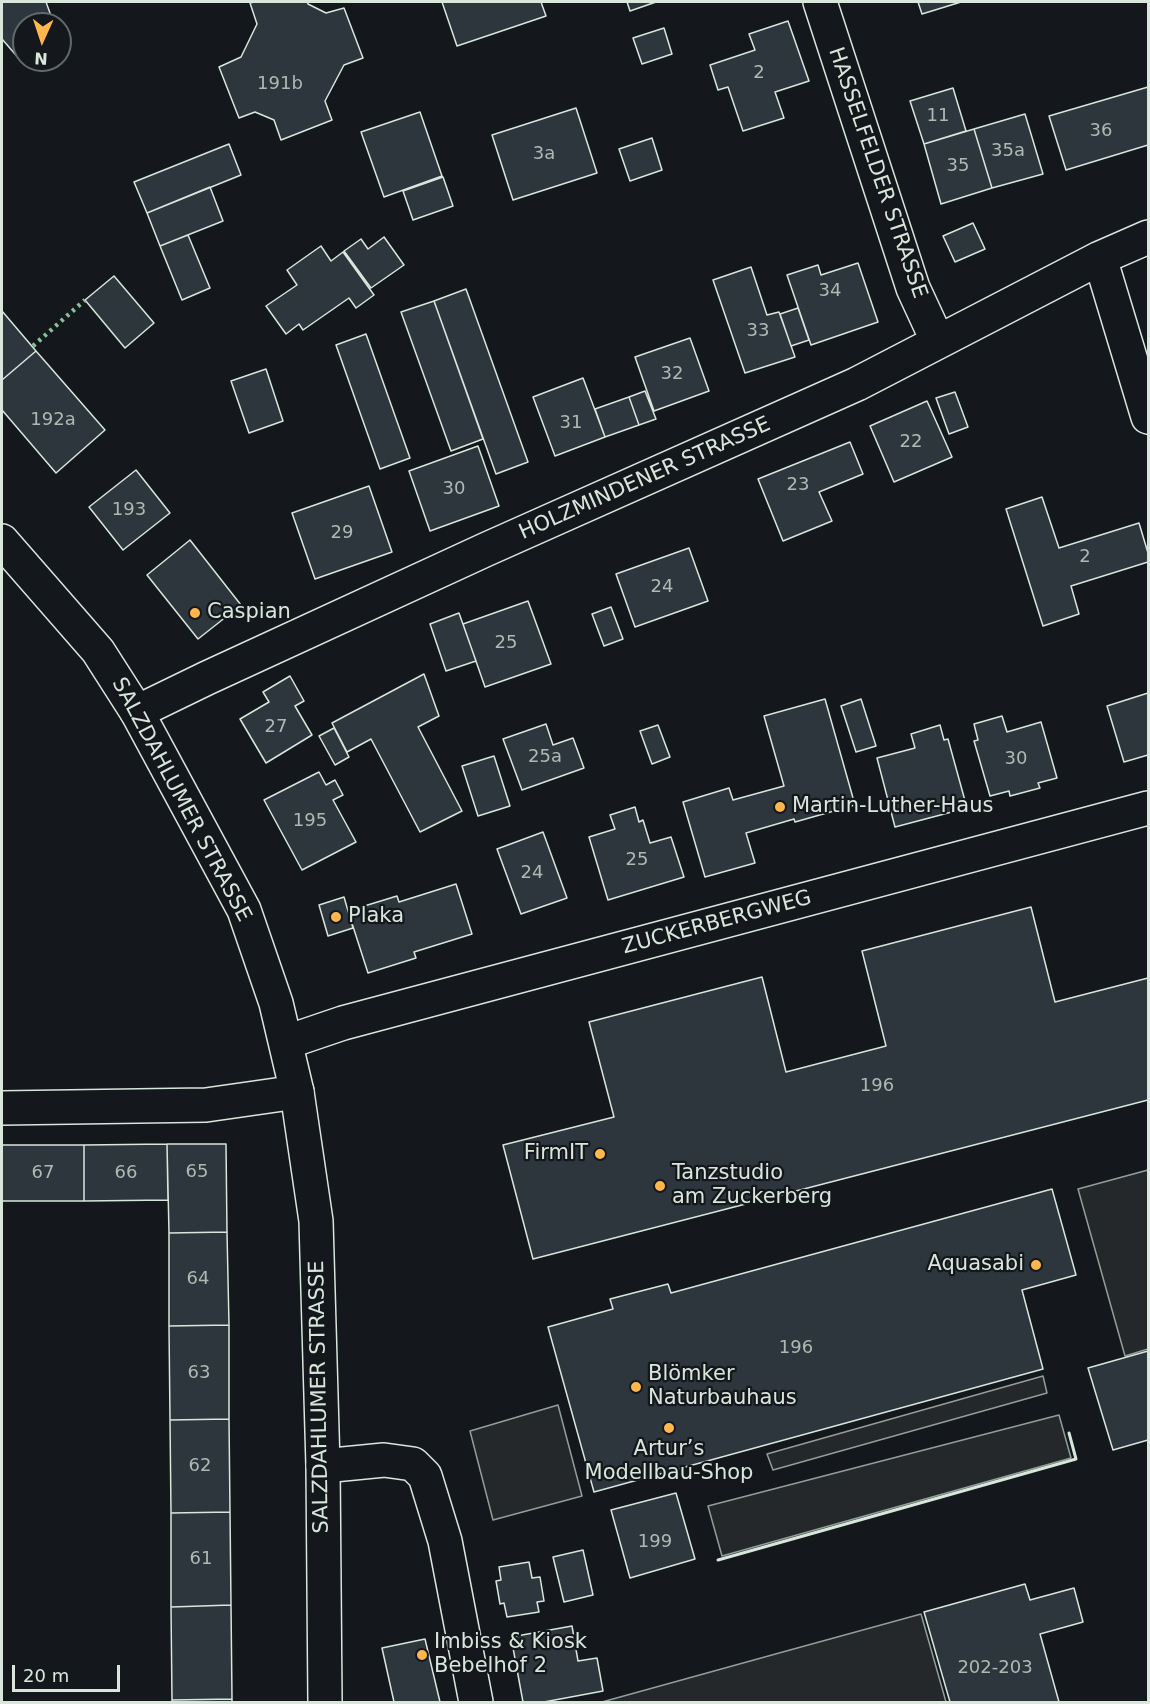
<!DOCTYPE html>
<html>
<head>
<meta charset="utf-8">
<style>
  body { margin:0 }
  #map { position:relative; width:1150px; height:1704px; overflow:hidden; background:#14181c; font-family:"DejaVu Sans",sans-serif }
  canvas { display:block }
  .frame { position:absolute; inset:0; border:3px solid #d8e6dc; pointer-events:none }
  .north { position:absolute; left:12px; top:12px; width:60px; height:60px; box-sizing:border-box; background:#14181c; border:2px solid #626a69; border-radius:50%; rotate:183deg; font-size:16px; font-weight:700; line-height:24px; text-align:center; color:#d8e6dc }
  .north::after { content:''; display:block; margin:auto; width:21px; height:27px; background:#ffb74d; clip-path:polygon(50% 0,100% 100%,50% 72%,0 100%) }
  .scale { position:absolute; left:12px; top:1665px; width:108px; height:27px; box-sizing:border-box; border:3px solid #d8e6dc; border-top:0; padding-left:8px; font-size:18px; line-height:21px; white-space:nowrap; color:#d8e6dc; -webkit-text-stroke:4px #14181c; paint-order:stroke }
</style>
</head>
<body>
<div id="map">
<canvas width="1150" height="1704"></canvas>
<div class="frame"></div>
<div class="north">N</div>
<div class="scale">20 m</div>
</div>
<script>
const context = document.querySelector('canvas').getContext('2d');
context.lineJoin = 'round';
function fill(path, color) { context.fillStyle = color; context.fill(path, 'evenodd'); }
const shape = rows => new Path2D(rows.map(r => 'M' + r).join(''));
function stroke(path, color, width, dash) { context.strokeStyle = color; context.lineWidth = width; context.lineCap = dash ? 'butt' : 'round'; context.setLineDash(dash || []); context.stroke(path); }
function drawText(font, color, halo, rows, align = 'center') {
  context.font = font + ' "DejaVu Sans",sans-serif'; context.lineWidth = 4.5; context.setLineDash([]); context.textBaseline = 'middle'; context.strokeStyle = halo; context.fillStyle = color; for (const [text, x, y, turn = 0] of rows) {
    context.save(); context.translate(x, y); context.rotate((+turn || 0) * Math.PI / 180); context.textAlign = isNaN(turn) ? turn : align; if (halo) context.strokeText(text, 0, 0); context.fillText(text, 0, 0); context.restore();
  }
}
const parking = shape([
  [1148,1170,1148,1349,1125,1356,1078,1189,1148,1170],
  [1043,1376,1047,1393,773,1470,767,1454,1043,1376],
  [558,1405,582,1496,493,1520,470,1431,558,1405],
  [1059,1415,1071,1458,722,1556,708,1506,1059,1415],
  [921,1614,946,1702,602,1702,790,1650,921,1614]
]);
const building = shape([
  [2,2,46,2,54,24,24,24,24,59,21,61,2,39,2,2],
  [254,2,307,2,308,4,326,13,344,8,363,58,344,65,325,101,332,120,281,140,274,120,255,112,239,118,219,67,241,57,257,24,250,3,254,2],
  [442,2,541,2,546,16,457,46,442,2],
  [627,2,656,2,630,11,627,2],
  [918,2,961,2,922,14,918,2],
  [788,21,809,81,775,92,784,118,743,131,728,87,718,90,710,65,755,50,749,34,788,21],
  [664,28,672,54,642,64,633,38,664,28],
  [1148,87,1148,145,1066,170,1049,116,1148,87],
  [953,88,966,131,924,144,910,101,953,88],
  [576,108,597,173,513,200,492,135,576,108],
  [420,112,442,176,384,197,361,132,420,112],
  [1025,114,1043,174,992,188,974,129,1025,114],
  [974,129,992,188,941,204,924,144,974,129],
  [652,138,662,170,630,181,619,149,652,138],
  [229,144,241,175,147,213,134,182,229,144],
  [443,177,453,206,413,220,403,191,443,177],
  [210,187,223,221,160,246,147,213,210,187],
  [973,223,985,249,955,262,943,236,973,223],
  [188,235,210,288,182,300,160,246,188,235],
  [384,237,404,265,371,288,344,251,361,239,368,249,384,237],
  [321,246,331,261,343,252,374,295,356,308,349,298,303,330,299,324,286,334,266,306,297,285,287,270,321,246],
  [858,263,878,322,811,345,787,275,818,265,821,275,858,263],
  [751,267,767,315,779,312,795,357,745,373,713,280,751,267],
  [114,276,154,323,125,348,85,300,114,276],
  [466,289,528,462,496,474,434,301,466,289],
  [434,301,483,439,451,451,401,312,434,301],
  [798,308,809,340,791,346,780,314,798,308],
  [2,311,36,351,2,380,2,311],
  [366,334,410,458,380,469,336,345,366,334],
  [690,338,709,391,654,411,635,357,690,338],
  [36,351,105,430,56,473,2,410,2,380,36,351],
  [266,369,283,421,249,433,231,381,266,369],
  [583,378,605,437,555,456,533,397,583,378],
  [645,391,656,419,639,425,629,397,645,391],
  [955,392,968,427,949,434,936,398,955,392],
  [629,397,639,425,605,437,595,409,629,397],
  [927,401,952,457,894,482,870,426,927,401],
  [850,442,863,474,819,492,832,521,783,541,758,479,850,442],
  [478,446,499,506,430,531,409,471,478,446],
  [136,470,170,513,123,550,89,507,136,470],
  [369,486,392,552,315,579,292,513,369,486],
  [1042,497,1059,548,1139,523,1148,553,1148,562,1071,586,1079,614,1043,626,1006,509,1042,497],
  [190,540,241,605,198,639,147,575,190,540],
  [689,548,708,601,635,627,616,574,689,548],
  [528,601,551,664,485,687,463,624,528,601],
  [611,607,623,639,604,646,592,614,611,607],
  [459,613,476,661,446,671,430,624,459,613],
  [424,674,439,716,418,727,462,811,420,832,371,739,347,752,332,723,424,674],
  [290,676,304,701,295,706,312,735,266,763,240,719,269,702,263,692,290,676],
  [1148,693,1148,755,1124,762,1107,706,1148,693],
  [825,699,855,805,795,822,794,819,746,833,755,863,705,877,683,802,729,788,733,800,784,786,764,716,825,699],
  [861,699,876,746,856,752,841,706,861,699],
  [1002,716,1007,732,1041,722,1057,778,1038,783,1040,788,1010,796,1009,791,990,796,974,741,978,740,974,724,1002,716],
  [546,724,553,745,573,738,584,768,522,790,503,739,546,724],
  [658,725,670,757,652,764,640,731,658,725],
  [940,725,944,740,948,739,967,808,895,827,877,758,915,748,911,734,940,725],
  [334,728,349,757,335,765,319,736,334,728],
  [494,756,510,806,478,816,462,766,494,756],
  [319,772,326,785,335,780,343,795,333,800,356,842,302,870,264,800,319,772],
  [635,807,639,822,643,820,650,843,671,837,684,877,608,900,589,837,615,829,610,815,635,807],
  [543,832,567,898,521,914,497,849,543,832],
  [456,884,472,934,414,952,416,958,368,973,348,911,397,896,399,902,456,884],
  [344,897,353,928,328,936,319,905,344,897],
  [1031,907,1055,1002,1148,978,1148,1100,533,1259,503,1145,614,1117,589,1022,762,977,786,1072,886,1046,862,951,1031,907],
  [167,1144,226,1144,227,1232,169,1233,167,1144],
  [167,1144,168,1200,84,1201,84,1145,167,1144],
  [2,1145,84,1145,84,1201,2,1201,2,1145],
  [1052,1189,1076,1275,1022,1290,1043,1369,594,1492,548,1327,613,1309,610,1299,668,1284,671,1293,1052,1189],
  [227,1232,229,1325,169,1326,169,1233,227,1232],
  [229,1325,229,1419,170,1420,169,1326,229,1325],
  [1148,1351,1148,1440,1113,1450,1088,1368,1148,1351],
  [229,1419,230,1512,171,1513,170,1420,229,1419],
  [676,1493,695,1559,630,1578,611,1510,676,1493],
  [230,1512,231,1605,171,1607,171,1513,230,1512],
  [583,1550,593,1595,564,1602,553,1557,583,1550],
  [529,1562,532,1578,540,1577,544,1601,537,1602,539,1612,507,1617,504,1603,500,1604,496,1581,501,1580,499,1567,529,1562],
  [1025,1584,1030,1600,1074,1588,1083,1622,1040,1634,1059,1702,950,1702,924,1612,1025,1584],
  [231,1605,232,1699,172,1700,171,1607,231,1605],
  [572,1626,578,1661,597,1658,603,1691,544,1702,523,1702,511,1637,572,1626],
  [425,1639,440,1702,394,1702,382,1648,425,1639],
  [232,1699,232,1702,172,1702,172,1700,232,1699]
]);
const minor = shape([
  [820,2,913,288,938,342],
  [1100,258,1148,417],
  [137,712,207,678,487,549,857,384,1100,258,1148,237],
  [287,1042,343,1023,1148,808],
  [2,1108,206,1105,297,1092],
  [323,1466,384,1460,413,1464,425,1476,445,1541,476,1702]
]);
const secondary = shape([
  [2,541,98,651,137,712,244,910,276,1003,297,1092,316,1221,323,1466,325,1702]
]);
const hedge = shape([
  [33,346,85,300]
]);
const wall = shape([
  [718,1560,1076,1459,1069,1433]
]);
const markers = [
  [195,613,6,"#ffb74d"],
  [780,807,6,"#ffb74d"],
  [336,917,6,"#ffb74d"],
  [600,1154,6,"#ffb74d"],
  [660,1186,6,"#ffb74d"],
  [1036,1265,6,"#ffb74d"],
  [636,1387,6,"#ffb74d"],
  [669,1428,6,"#ffb74d"],
  [422,1655,6,"#ffb74d"]
];
const numberNames = [
  ["2",759,73],
  ["191b",280,84],
  ["11",938,116],
  ["36",1101,131],
  ["35a",1008,151],
  ["3a",544,154],
  ["35",958,166],
  ["34",830,291],
  ["33",758,331],
  ["32",672,374],
  ["192a",53,420],
  ["31",571,423],
  ["22",911,442],
  ["23",798,485],
  ["30",454,489],
  ["193",129,510],
  ["29",342,533],
  ["2",1085,557],
  ["24",662,587],
  ["25",506,643],
  ["27",276,727],
  ["25a",545,757],
  ["30",1016,759],
  ["195",310,821],
  ["25",637,860],
  ["24",532,873],
  ["196",877,1086],
  ["65",197,1172],
  ["67",43,1173],
  ["66",126,1173],
  ["64",198,1279],
  ["196",796,1348],
  ["63",199,1373],
  ["62",200,1466],
  ["199",655,1542],
  ["61",201,1559],
  ["202-203",995,1668]
];
const streetNames = [
  ["HASSELFELDER STRASSE",877,173,71],
  ["HOLZMINDENER STRASSE",645,479,-24],
  ["SALZDAHLUMER STRASSE",181,800,62],
  ["ZUCKERBERGWEG",717,923,-15],
  ["SALZDAHLUMER STRASSE",320,1397,-91]
];
const poiNames = [
  ["Caspian",207,613],
  ["Martin-Luther-Haus",792,807],
  ["Plaka",348,917],
  ["FirmIT",588,1154,"right"],
  ["Tanzstudio",672,1174],
  ["am Zuckerberg",672,1198],
  ["Aquasabi",1024,1265,"right"],
  ["Blömker",648,1375],
  ["Naturbauhaus",648,1399],
  ["Artur’s",669,1450,"center"],
  ["Modellbau-Shop",669,1474,"center"],
  ["Imbiss & Kiosk",434,1643],
  ["Bebelhof 2",434,1667]
];
fill(parking, '#24282b');
stroke(parking, '#939e99', 1.5);
fill(building, '#2c363c');
stroke(building, '#d8e6dc', 1.5);
stroke(minor, '#d8e6dc', 36);
stroke(secondary, '#d8e6dc', 36);
stroke(minor, '#14181c', 33);
stroke(secondary, '#14181c', 33);
stroke(hedge, '#8ac095', 4.5, [3, 4.5]);
stroke(wall, '#d8e6dc', 3);
for (const [x, y, r, color] of markers) { const dot = new Path2D(); dot.arc(x, y, r, 0, 2 * Math.PI); context.fillStyle = color; context.fill(dot); stroke(dot, '#14181c', 2); }
drawText('18px', '#adbab4', null, numberNames);
drawText('21px', '#d8e6dc', '#14181c', streetNames);
drawText('21px', '#d8e6dc', '#14181c', poiNames, 'left');
</script>
</body>
</html>
